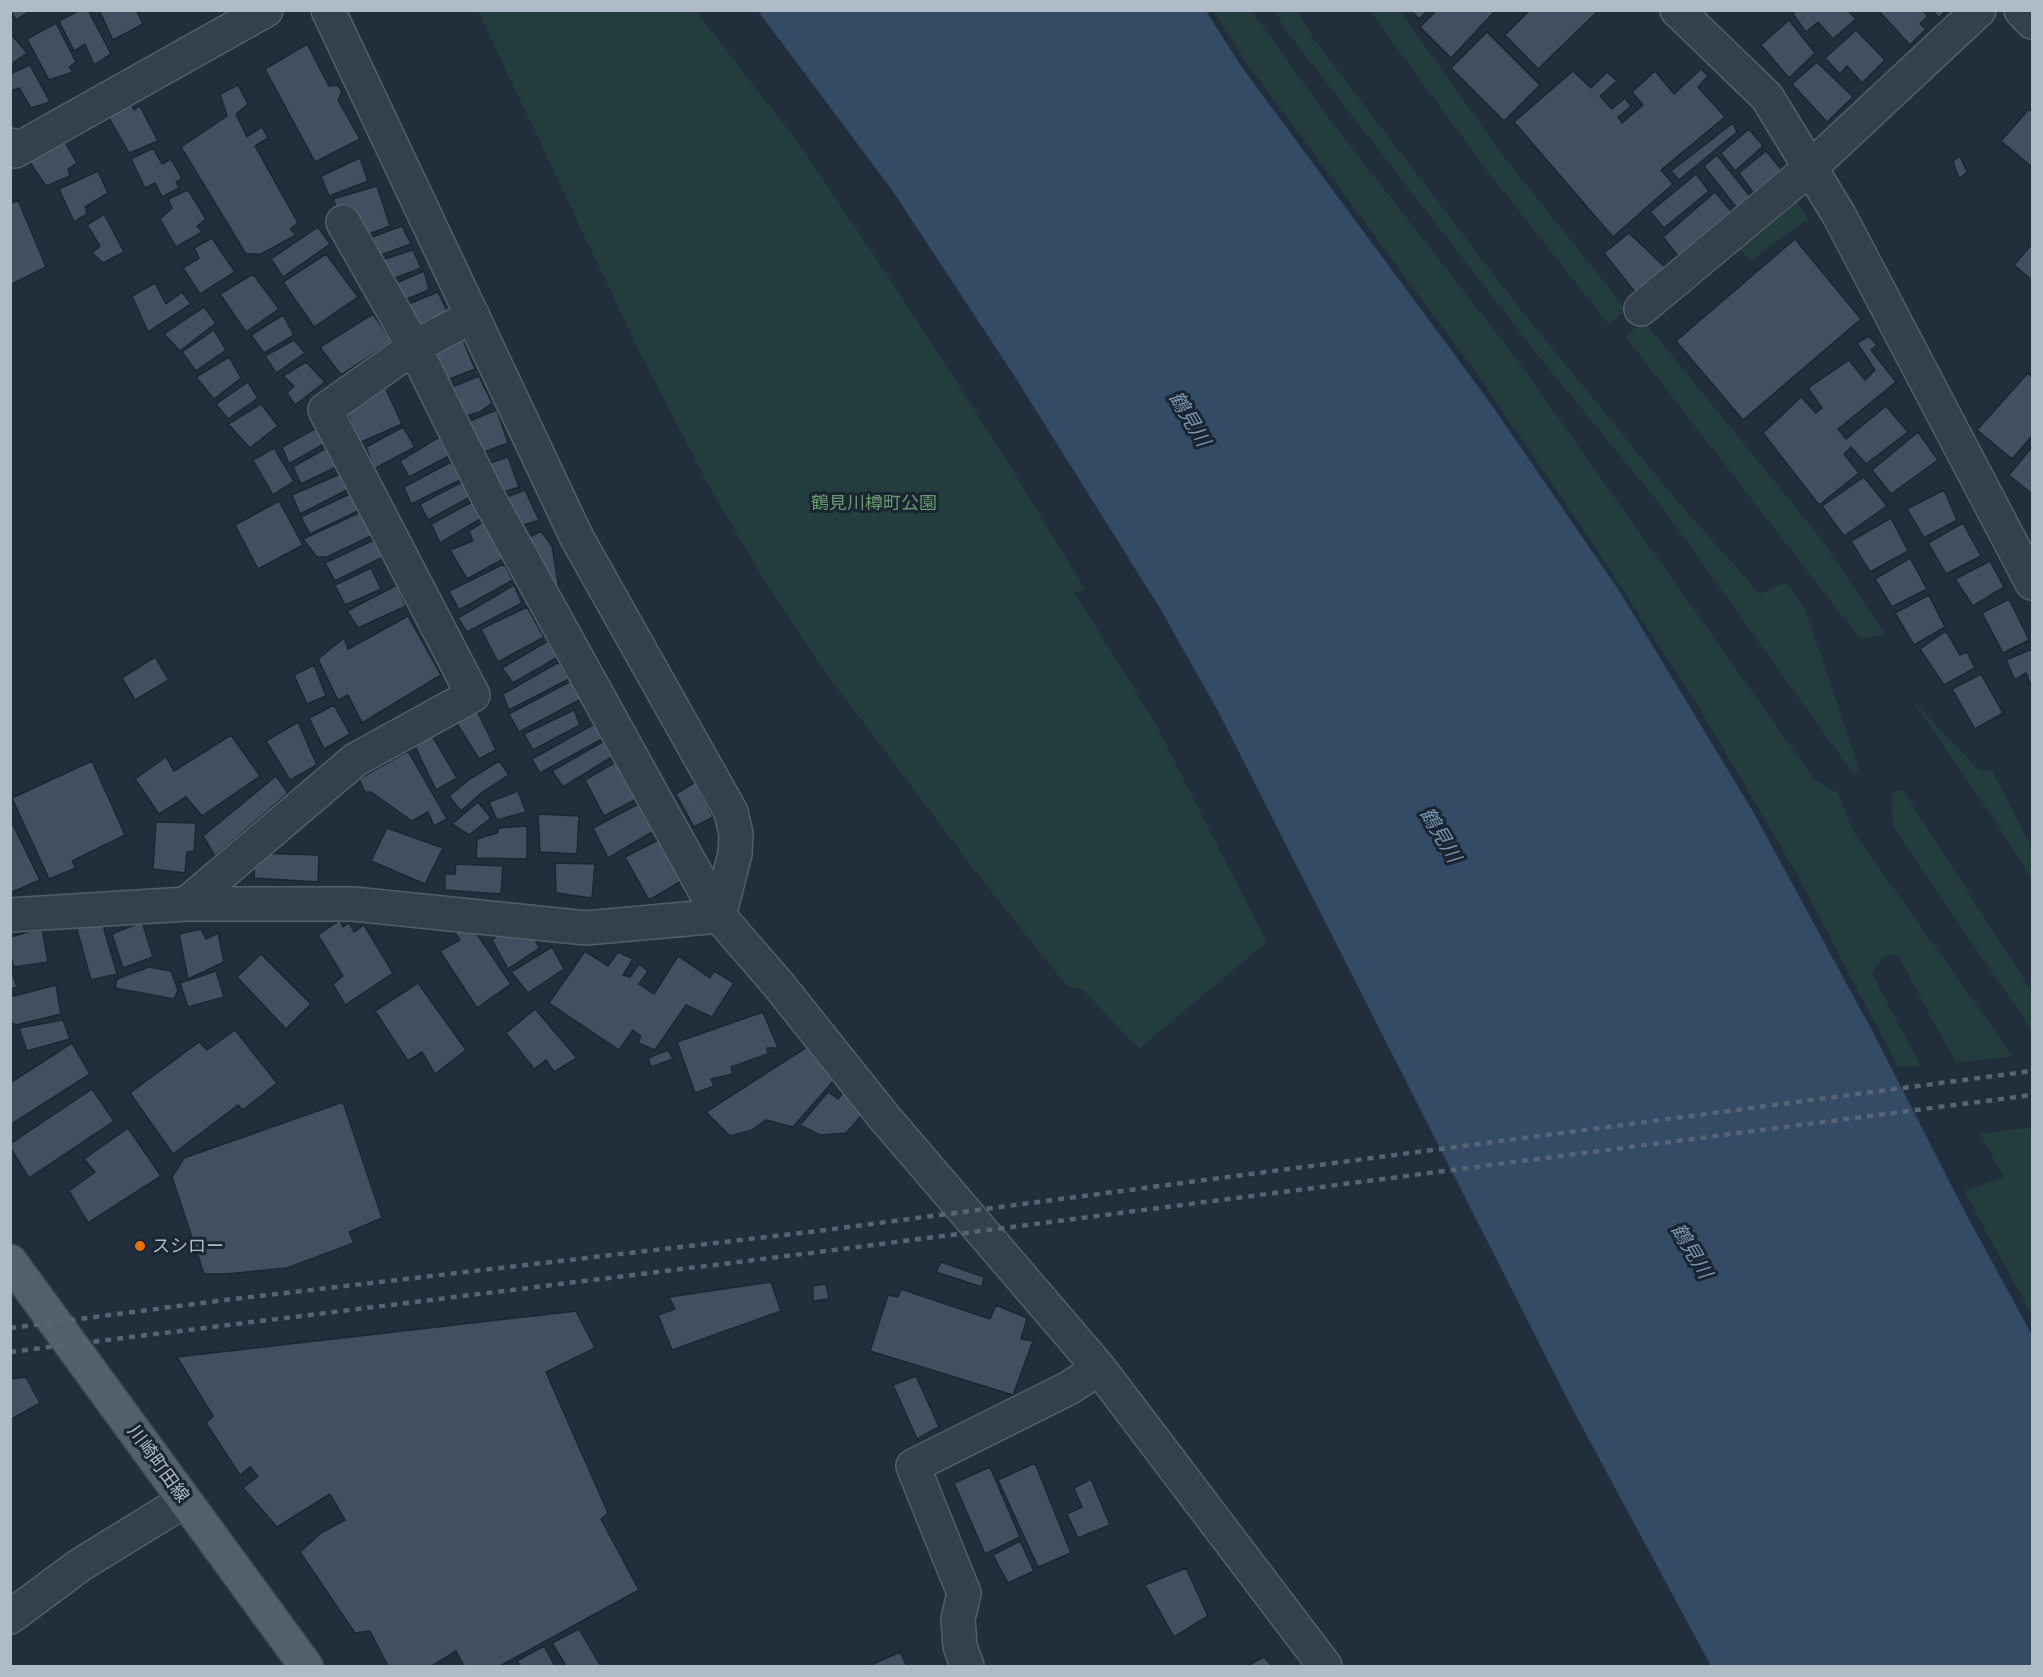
<!DOCTYPE html>
<html>
<head>
<meta charset="utf-8">
<style>
  body { margin:0 }
  #map { position:relative; width:2043px; height:1677px; overflow:hidden; background:#212e3c; font-family:"Public Sans",sans-serif }
  canvas { display:block }
  .frame { position:absolute; inset:0; border:12px solid #b0bbc8; pointer-events:none }
</style>
</head>
<body>
<div id="map">
<canvas width="2043" height="1677"></canvas>
<div class="frame"></div>
</div>
<script>
const context = document.querySelector('canvas').getContext('2d');
context.lineJoin = 'round';
function fill(path, color) { context.fillStyle = color; context.fill(path, 'evenodd'); }
const shape = rows => new Path2D(rows.map(r => 'M' + r).join(''));
function stroke(path, color, width, dash) { context.strokeStyle = color; context.lineWidth = width; context.lineCap = dash ? 'butt' : 'round'; context.setLineDash(dash || []); context.stroke(path); }
function drawText(font, color, halo, rows, align = 'center') {
  context.font = font + ' "Public Sans","Noto Sans JP",sans-serif'; context.lineWidth = 6; context.setLineDash([]); context.textBaseline = 'middle'; context.strokeStyle = halo; context.fillStyle = color; for (const [text, x, y, turn = 0] of rows) {
    context.save(); context.translate(x, y); context.rotate((+turn || 0) * Math.PI / 180); context.textAlign = isNaN(turn) ? turn : align; if (halo) context.strokeText(text, 0, 0); context.fillText(text, 0, 0); context.restore();
  }
}
const green = shape([
  [478,11,696,11,803,149,898,291,1001,451,1085,589,1075,593,1154,721,1267,942,1139,1049,1083,990,1067,986,1045,959,979,876,820,665,761,575,706,481,638,349],
  [1213,11,1252,11,1331,121,1516,358,1814,779,1838,793,1853,831,2013,1056,1956,1063,1897,954,1883,957,1872,974,1921,1066,1898,1067,1794,869,1701,711,1597,550,1483,382,1248,65],
  [1275,11,1297,11,1313,38,1517,305,1673,496,1760,594,1786,582,1805,609,1859,769,1854,775,1662,507,1540,358,1288,33],
  [1371,11,1400,11,1505,158,1626,309,1609,325,1488,172,1401,54],
  [1794,197,1808,219,1750,261,1734,242],
  [1644,321,1819,536,1885,634,1860,639,1625,336],
  [1911,699,1980,771,1992,770,2032,848,2032,880,1996,822],
  [1903,790,2032,992,2032,1031,1893,827,1891,793],
  [2032,1127,2032,1316,1964,1191,2004,1177,1980,1134]
]);
const water = shape([
  [758,11,1206,11,1241,66,1491,404,1620,592,1751,808,1875,1036,1965,1212,2032,1335,2032,1666,1711,1666,1572,1408,1219,713,1161,610,1015,377,892,190]
]);
const building = shape([
  [10,10,32,10,16,20,10,10],
  [80,10,88,10,111,54,94,65,85,44,74,51,59,21,80,10],
  [99,10,136,10,143,24,113,40,99,10],
  [1411,10,1428,10,1419,19,1411,10],
  [1437,10,1496,10,1451,58,1420,27,1437,10],
  [1530,10,1599,10,1538,69,1505,35,1530,10],
  [1797,10,1847,10,1856,19,1833,39,1818,22,1806,32,1793,14,1797,10],
  [1878,10,1922,10,1928,16,1920,24,1926,29,1910,45,1878,10],
  [1932,10,1946,10,1939,18,1932,10],
  [1789,20,1815,53,1789,78,1761,45,1789,20],
  [56,23,76,62,69,67,73,72,49,80,27,39,56,23],
  [1856,30,1885,60,1862,83,1847,66,1840,74,1825,58,1856,30],
  [1487,32,1540,85,1504,121,1451,68,1487,32],
  [10,33,27,53,10,65,10,33],
  [307,44,329,86,337,85,342,91,338,100,360,139,315,162,265,69,307,44],
  [1817,62,1853,97,1827,122,1792,84,1817,62],
  [30,65,50,102,31,108,19,88,10,91,10,74,30,65],
  [1701,69,1708,76,1698,87,1725,117,1661,170,1673,184,1613,237,1514,122,1573,71,1591,88,1607,72,1617,81,1600,96,1612,109,1625,98,1631,106,1618,117,1622,123,1643,105,1632,92,1655,71,1674,94,1701,69],
  [238,85,248,104,236,114,247,137,262,127,268,138,255,146,298,223,290,229,296,235,261,254,246,254,181,147,227,116,220,94,238,85],
  [128,99,134,110,140,106,158,141,129,153,107,115,128,99],
  [2029,109,2032,112,2032,167,2001,141,2029,109],
  [1733,123,1737,132,1679,180,1671,171,1733,123],
  [1749,129,1763,146,1735,171,1721,153,1749,129],
  [62,137,77,163,68,169,70,176,46,186,27,158,62,137],
  [153,148,162,164,171,159,182,178,176,182,179,188,162,197,155,183,145,188,131,159,153,148],
  [1766,151,1785,174,1757,198,1739,173,1766,151],
  [1717,155,1752,199,1739,211,1704,166,1717,155],
  [1960,156,1967,172,1959,179,1953,161,1960,156],
  [360,158,368,181,329,196,321,176,360,158],
  [98,171,108,193,85,207,87,214,74,222,59,189,98,171],
  [1696,174,1709,191,1664,228,1650,212,1696,174],
  [377,186,390,226,361,237,339,213,333,199,377,186],
  [188,190,206,219,197,226,202,232,176,247,160,219,172,208,168,199,188,190],
  [1715,192,1735,216,1682,261,1663,237,1715,192],
  [18,200,46,267,10,285,10,204,18,200],
  [104,214,124,252,103,263,92,253,100,246,87,225,104,214],
  [402,226,411,244,375,257,364,240,402,226],
  [318,227,330,244,283,277,271,259,318,227],
  [1629,233,1667,269,1638,296,1604,253,1629,233],
  [212,238,235,272,200,294,183,268,199,258,194,248,212,238],
  [1795,239,1861,319,1743,420,1676,341,1795,239],
  [2032,244,2032,280,2014,265,2032,244],
  [413,250,421,268,387,281,378,261,413,250],
  [326,254,358,297,314,327,283,282,326,254],
  [424,271,429,290,397,303,387,287,424,271],
  [253,274,279,309,246,332,220,294,253,274],
  [155,283,166,304,182,292,191,304,148,332,132,296,155,283],
  [438,292,447,311,414,327,401,307,438,292],
  [204,307,216,323,180,351,164,334,204,307],
  [373,314,392,342,341,375,320,347,373,314],
  [283,315,294,335,264,353,251,335,283,315],
  [214,330,226,350,196,371,182,352,214,330],
  [1869,336,1877,345,1871,350,1896,382,1838,429,1846,439,1886,406,1908,432,1866,464,1851,447,1844,454,1859,473,1819,505,1763,433,1801,397,1816,413,1822,408,1808,388,1849,360,1865,380,1875,370,1857,343,1869,336],
  [294,340,305,353,276,373,265,356,294,340],
  [463,340,475,369,440,383,427,358,463,340],
  [229,357,241,378,214,399,196,377,229,357],
  [306,362,325,382,295,405,287,393,294,386,283,376,306,362],
  [2028,373,2032,377,2032,436,2012,459,1977,430,2028,373],
  [479,376,492,403,480,412,462,417,447,389,479,376],
  [248,382,258,398,228,419,216,404,248,382],
  [384,385,402,424,359,443,345,407,384,385],
  [261,404,278,426,250,448,228,424,261,404],
  [497,410,508,443,479,454,467,422,497,410],
  [320,426,327,442,289,464,282,447,320,426],
  [403,427,415,447,374,469,366,447,403,427],
  [1918,432,1938,460,1891,494,1872,470,1918,432],
  [439,437,449,456,409,477,400,461,439,437],
  [328,447,338,466,301,484,293,467,328,447],
  [2032,447,2032,494,2009,475,2032,447],
  [274,448,294,481,273,495,253,460,274,448],
  [508,457,519,487,495,495,480,466,508,457],
  [451,462,462,479,411,504,404,487,451,462],
  [340,474,349,489,300,514,292,495,340,474],
  [1864,477,1887,506,1844,536,1822,506,1864,477],
  [462,482,472,496,428,520,420,504,462,482],
  [358,490,366,507,310,534,301,517,358,490],
  [525,490,539,520,515,528,501,499,525,490],
  [1944,490,1957,520,1924,538,1907,509,1944,490],
  [279,501,303,545,258,569,235,525,279,501],
  [472,502,482,518,440,543,431,524,472,502],
  [363,511,375,534,327,557,317,557,303,539,363,511],
  [1891,518,1908,551,1870,572,1851,541,1891,518],
  [483,522,503,559,467,579,450,550,473,541,469,531,483,522],
  [1963,523,1981,556,1946,574,1928,543,1963,523],
  [541,531,552,546,559,590,549,594,518,543,541,531],
  [376,539,385,556,335,581,325,563,376,539],
  [1910,558,1927,589,1892,607,1875,579,1910,558],
  [1990,561,2004,587,1973,606,1955,579,1990,561],
  [504,564,513,580,459,610,449,591,504,564],
  [371,568,381,589,345,605,335,585,371,568],
  [397,585,406,606,358,628,347,611,397,585],
  [514,585,522,603,467,632,458,618,514,585],
  [1929,595,1945,627,1914,645,1895,613,1929,595],
  [2009,599,2029,640,2003,653,1982,613,2009,599],
  [527,607,544,637,498,662,481,629,527,607],
  [408,616,441,675,362,723,348,695,338,700,318,659,344,638,348,649,408,616],
  [1946,631,1960,655,1967,652,1975,668,1944,685,1920,649,1946,631],
  [548,641,558,657,513,683,502,668,548,641],
  [2032,649,2032,688,2026,673,2015,680,2006,660,2032,649],
  [155,657,169,680,135,700,122,678,155,657],
  [559,662,569,679,509,710,503,694,559,662],
  [314,665,326,696,307,704,294,675,314,665],
  [1981,674,2003,713,1975,729,1952,689,1981,674],
  [575,679,585,697,519,732,509,714,575,679],
  [334,705,350,734,324,749,309,718,334,705],
  [574,710,580,725,533,750,524,734,574,710],
  [477,711,496,750,479,759,454,719,477,711],
  [298,722,317,765,290,780,266,741,298,722],
  [596,723,602,739,540,773,532,759,596,723],
  [430,732,457,778,436,790,413,742,430,732],
  [231,735,260,776,202,816,186,797,159,814,135,779,166,757,174,771,231,735],
  [606,740,615,755,563,787,552,771,606,740],
  [408,751,447,819,434,826,428,812,412,821,371,792,365,792,359,779,408,751],
  [621,759,638,798,604,816,585,780,621,759],
  [92,761,125,835,72,861,76,868,49,879,12,798,92,761],
  [499,761,509,775,480,794,461,811,449,796,470,779,499,761],
  [276,776,288,793,215,856,203,836,276,776],
  [695,782,713,817,694,827,676,794,695,782],
  [518,791,526,812,497,820,489,802,518,791],
  [478,802,491,818,469,835,452,824,478,802],
  [638,804,654,831,608,858,593,828,638,804],
  [538,814,579,816,577,854,540,852,538,814],
  [10,819,40,880,10,893,10,819],
  [156,822,196,823,194,851,187,852,185,873,153,869,156,822],
  [527,826,527,859,476,858,477,839,497,833,499,828,527,826],
  [387,828,443,848,425,884,371,861,387,828],
  [664,837,685,879,649,900,625,857,664,837],
  [255,853,319,855,318,882,254,878,255,853],
  [555,863,595,864,592,898,556,893,555,863],
  [456,864,503,866,501,894,445,890,445,874,455,874,456,864],
  [340,920,343,927,349,923,354,932,364,925,393,973,345,1005,333,984,343,976,318,935,340,920],
  [102,922,117,974,91,980,76,926,102,922],
  [142,922,153,957,123,968,112,934,142,922],
  [470,924,511,984,477,1008,440,951,460,940,455,933,470,924],
  [509,926,526,927,540,948,508,969,492,940,509,926],
  [42,928,48,962,14,967,10,955,10,937,42,928],
  [201,929,206,939,218,933,224,962,188,979,179,934,201,929],
  [552,947,564,969,528,993,511,972,552,947],
  [585,951,608,966,618,952,633,959,623,975,630,977,639,964,648,971,639,984,654,994,678,956,710,978,714,971,734,983,712,1017,686,1005,655,1050,638,1043,641,1036,633,1030,619,1050,549,1003,585,951],
  [261,954,311,1004,286,1029,237,977,261,954],
  [10,966,17,987,10,989,10,966],
  [149,967,171,971,178,990,174,999,115,988,117,979,149,967],
  [216,971,224,997,188,1007,180,983,216,971],
  [418,983,466,1050,435,1074,422,1052,408,1061,375,1011,418,983],
  [56,985,61,1014,16,1025,10,1022,10,997,56,985],
  [535,1009,577,1058,554,1072,546,1060,534,1069,506,1033,535,1009],
  [763,1012,778,1048,767,1048,768,1054,731,1067,733,1074,711,1079,714,1086,695,1093,677,1042,763,1012],
  [63,1020,70,1039,27,1051,19,1028,63,1020],
  [235,1030,277,1083,243,1110,238,1105,173,1154,130,1093,199,1042,207,1050,235,1030],
  [72,1043,90,1074,10,1125,10,1083,72,1043],
  [810,1045,836,1078,793,1127,766,1120,752,1130,730,1136,706,1112,810,1045],
  [668,1050,673,1059,651,1067,648,1058,668,1050],
  [847,1088,869,1107,846,1133,820,1135,800,1125,828,1092,838,1099,847,1088],
  [92,1089,114,1121,29,1178,10,1147,10,1144,92,1089],
  [343,1102,382,1218,349,1232,354,1243,287,1268,226,1274,204,1274,172,1177,184,1158,343,1102],
  [128,1128,161,1176,88,1223,69,1191,95,1172,84,1159,128,1128],
  [941,1262,984,1277,982,1287,936,1272,941,1262],
  [771,1282,781,1311,672,1350,658,1315,675,1309,669,1297,771,1282],
  [826,1284,829,1299,813,1301,813,1286,826,1284],
  [901,1289,990,1319,996,1305,1027,1318,1021,1339,1033,1341,1013,1395,870,1351,888,1295,898,1297,901,1289],
  [576,1311,595,1348,546,1372,608,1513,601,1519,639,1590,500,1666,464,1666,456,1651,432,1666,388,1666,370,1631,355,1633,300,1552,321,1533,345,1520,330,1494,277,1527,243,1488,258,1476,250,1467,240,1475,206,1423,213,1416,177,1357,576,1311],
  [916,1376,939,1427,917,1439,893,1385,916,1376],
  [26,1377,40,1403,10,1420,10,1379,26,1377],
  [1035,1463,1071,1553,1038,1567,998,1480,1035,1463],
  [990,1467,1020,1537,985,1554,954,1483,990,1467],
  [1091,1479,1110,1525,1078,1538,1067,1514,1082,1507,1074,1488,1091,1479],
  [1020,1541,1034,1571,1008,1583,993,1555,1020,1541],
  [1186,1568,1208,1616,1174,1637,1145,1585,1186,1568],
  [579,1629,601,1666,566,1666,552,1643,579,1629],
  [544,1646,555,1666,520,1666,517,1661,544,1646],
  [900,1652,907,1666,869,1666,900,1652],
  [1264,1657,1272,1666,1247,1666,1264,1657]
]);
const minor = shape([
  [328,10,577,538,731,812,736,834,735,854,719,916],
  [1677,10,1767,97,1839,215,2032,583],
  [2021,10,2032,22],
  [10,145,15,151,266,10],
  [343,222,414,347,488,497,719,916],
  [1641,309,1810,168,1979,10],
  [186,904,355,760,473,695,325,410,414,347,473,316],
  [10,915,186,904,354,904,586,928,719,916,778,984,884,1117,1099,1368,1325,1666],
  [10,1617,80,1565,184,1501],
  [967,1666,960,1646,958,1619,964,1593,913,1466,1069,1388,1099,1368]
]);
const major = shape([
  [10,1261,306,1666]
]);
const rail = shape([
  [10,1328,225,1300,818,1231,2032,1071],
  [10,1352,811,1253,2032,1095]
]);
const markers = [
  [140,1246,6,"#e8710a"]
];
const parkNames = [
  ["鶴見川樽町公園",874,503]
];
const poiNames = [
  ["スシロー",152,1246]
];
const streetNames = [
  ["川崎町田線",158,1464,54]
];
const waterNames = [
  ["鶴見川",1189,419,59],
  ["鶴見川",1440,835,59],
  ["鶴見川",1691,1251,59]
];
fill(green, '#233c3d');
fill(water, '#334b65');
fill(building, '#415060');
stroke(building, '#1c2733', 1.5);
stroke(minor, '#535e6a', 36);
stroke(major, '#3e4955', 36);
stroke(minor, '#34404c', 33);
stroke(major, '#525f6c', 33);
stroke(rail, '#566474', 4.5, [6, 6]);
for (const [x, y, r, color] of markers) { const dot = new Path2D(); dot.arc(x, y, r, 0, 2 * Math.PI); context.fillStyle = color; context.fill(dot); stroke(dot, '#1a2531', 2); }
drawText('18px', '#659b6e', '#1a2531', parkNames);
drawText('18px', '#b0bbc8', '#1a2531', poiNames, 'left');
drawText('18px', '#b0bbc8', '#1a2531', streetNames);
drawText('italic 20px', '#7593b2', '#1a2531', waterNames);
</script>
</body>
</html>
